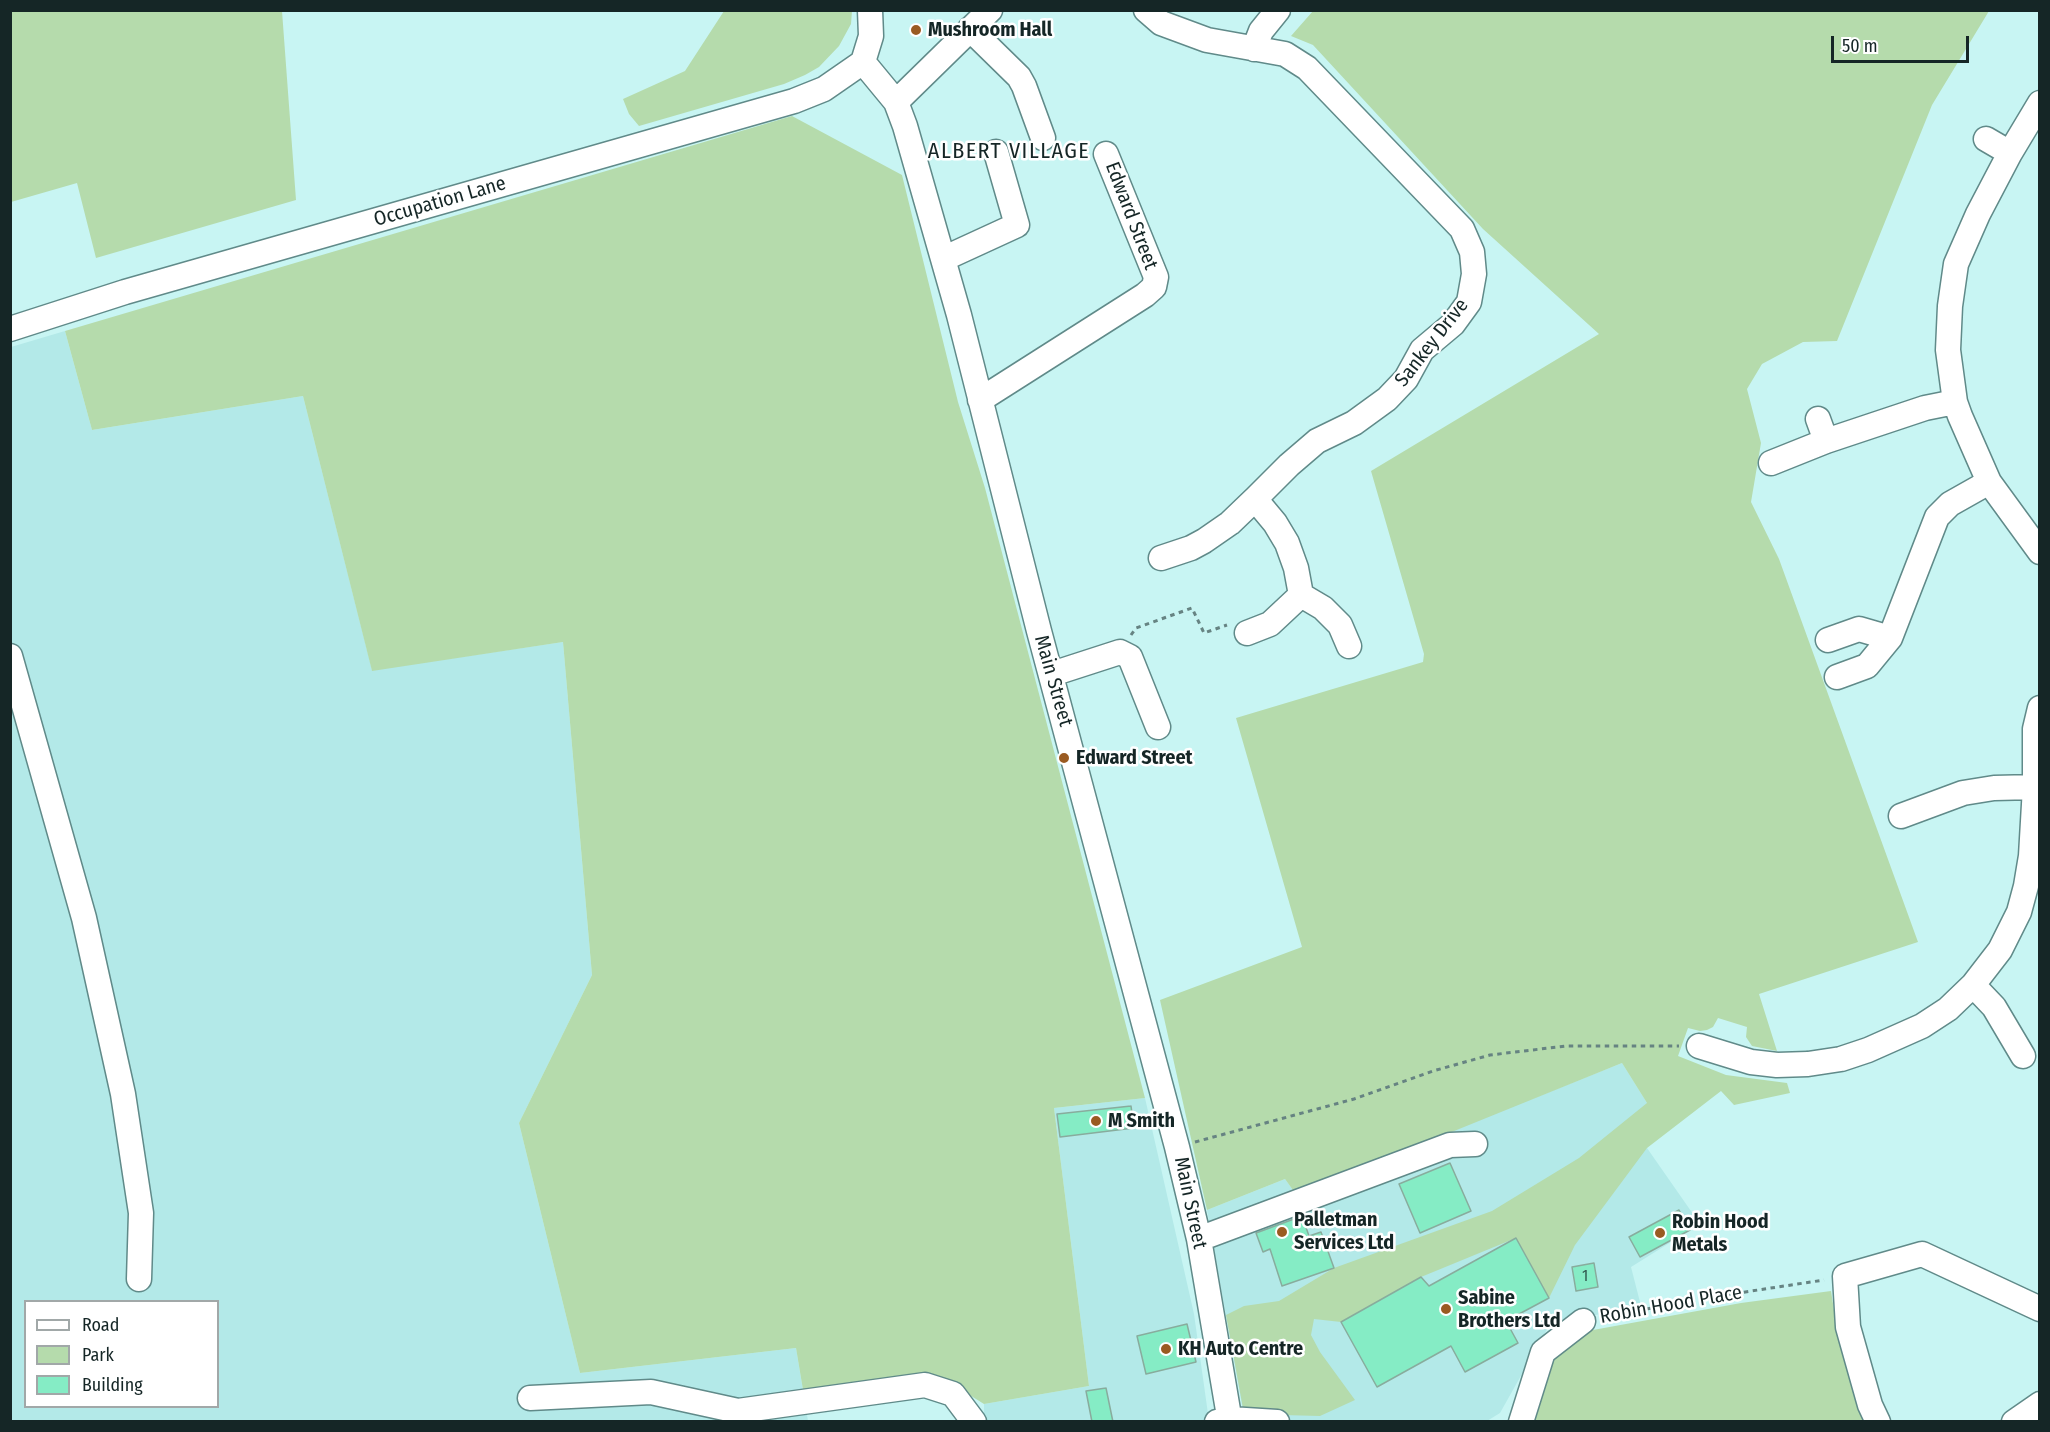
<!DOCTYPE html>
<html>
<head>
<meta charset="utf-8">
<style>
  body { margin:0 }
  #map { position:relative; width:2050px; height:1432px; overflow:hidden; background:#c8f5f3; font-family:"Fira Sans Condensed",sans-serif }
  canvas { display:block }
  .frame { position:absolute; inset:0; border:12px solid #152626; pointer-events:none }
  .legend { position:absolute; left:24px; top:1300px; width:195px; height:108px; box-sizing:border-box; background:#fff; border:2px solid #a1a8a8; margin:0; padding:8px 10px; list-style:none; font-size:18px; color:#152626 }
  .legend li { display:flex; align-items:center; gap:12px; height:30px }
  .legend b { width:30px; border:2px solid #a1a8a8 }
  .scale { position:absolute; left:1831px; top:36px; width:138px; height:27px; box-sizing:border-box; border:3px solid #152626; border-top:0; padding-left:8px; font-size:18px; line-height:21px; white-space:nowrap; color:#152626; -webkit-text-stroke:4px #fff; paint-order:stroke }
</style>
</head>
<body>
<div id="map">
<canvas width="2050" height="1432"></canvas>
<div class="frame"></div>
<ul class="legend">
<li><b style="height:8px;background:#fff"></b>Road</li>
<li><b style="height:16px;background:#b5dbac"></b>Park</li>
<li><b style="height:16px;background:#85ecc5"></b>Building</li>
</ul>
<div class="scale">50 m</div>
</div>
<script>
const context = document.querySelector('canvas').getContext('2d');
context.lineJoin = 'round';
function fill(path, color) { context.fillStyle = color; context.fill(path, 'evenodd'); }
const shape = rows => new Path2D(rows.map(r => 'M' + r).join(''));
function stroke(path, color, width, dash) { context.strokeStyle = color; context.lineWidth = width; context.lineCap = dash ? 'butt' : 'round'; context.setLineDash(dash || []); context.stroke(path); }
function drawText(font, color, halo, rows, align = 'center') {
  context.font = font + ' "Fira Sans Condensed",sans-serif'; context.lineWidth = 5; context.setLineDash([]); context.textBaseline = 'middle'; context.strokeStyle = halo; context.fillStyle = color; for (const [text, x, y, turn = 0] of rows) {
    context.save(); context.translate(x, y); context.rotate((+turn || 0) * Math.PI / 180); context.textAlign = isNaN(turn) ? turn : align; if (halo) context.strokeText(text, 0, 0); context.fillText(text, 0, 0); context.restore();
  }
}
const built = shape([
  [65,331,92,430,303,396,372,670,563,642,592,975,519,1123,580,1373,796,1348,808,1421,11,1422,11,347],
  [26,1302,218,1302,218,1406,26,1406],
  [1622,1063,1647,1103,1652,1117,1647,1148,1700,1224,1631,1267,1641,1306,1550,1324,1500,1413,1487,1421,1245,1422,1207,1210,1285,1179,1295,1193],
  [1145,1098,1194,1314,1209,1421,984,1421,984,1404,1089,1386,1054,1108]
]);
const green = shape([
  [11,10,282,11,296,200,96,258,77,183,11,202],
  [724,11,852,11,851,24,839,46,819,67,805,75,784,84,639,126,629,114,623,99,685,71],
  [1313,11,1989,11,1932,105,1837,341,1803,342,1762,364,1747,389,1761,443,1751,502,1779,559,1918,942,1759,994,1777,1051,1752,1046,1746,1037,1747,1027,1718,1018,1713,1027,1707,1030,1700,1031,1688,1028,1678,1056,1726,1075,1787,1083,1790,1093,1734,1105,1721,1091,1647,1148,1575,1245,1549,1298,1516,1238,1421,1277,1341,1322,1314,1319,1311,1335,1320,1352,1355,1400,1320,1416,1244,1414,1226,1315,1244,1306,1279,1301,1334,1268,1492,1211,1579,1158,1647,1103,1622,1063,1390,1157,1295,1193,1285,1179,1207,1210,1160,1000,1302,947,1236,718,1423,662,1424,654,1371,471,1599,334,1483,229,1313,45,1291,36],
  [792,116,902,175,958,402,985,488,1145,1098,1054,1108,1089,1386,984,1404,952,1384,804,1396,796,1348,580,1373,519,1123,592,975,563,642,372,671,303,396,92,430,65,331],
  [1831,1291,1838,1336,1866,1422,1534,1422,1549,1363,1582,1332,1741,1303]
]);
const building = shape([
  [1131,1106,1134,1128,1060,1137,1057,1114,1131,1106],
  [1450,1163,1471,1211,1420,1233,1399,1184,1450,1163],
  [1679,1210,1690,1230,1640,1257,1629,1237,1679,1210],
  [1302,1216,1309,1236,1321,1232,1334,1268,1282,1286,1270,1249,1263,1252,1256,1233,1302,1216],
  [1516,1238,1549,1298,1506,1321,1518,1343,1465,1372,1451,1346,1377,1387,1341,1322,1421,1277,1429,1286,1516,1238],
  [1594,1263,1598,1287,1576,1291,1572,1267,1594,1263],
  [1187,1324,1196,1362,1146,1374,1137,1336,1187,1324],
  [1106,1388,1113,1422,1092,1422,1086,1391,1106,1388]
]);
const path = shape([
  [1131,635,1136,628,1192,608,1204,633,1227,625],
  [1195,1142,1354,1099,1433,1071,1490,1055,1566,1046,1679,1046],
  [1602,1317,1725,1295,1824,1280]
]);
const minor = shape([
  [1146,10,1161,23,1207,40,1285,54,1307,68,1462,229,1472,252,1474,274,1469,302,1453,324,1422,350,1406,379,1387,399,1354,423,1317,441,1289,465,1255,499,1275,523,1287,543,1296,568,1301,595],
  [970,29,1019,77,1024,86,1043,138],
  [1254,49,1261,31,1278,10],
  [863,62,896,102,905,126,959,315,1039,631,1177,1147,1199,1239,1230,1422],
  [863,62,871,36,870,10],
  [896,102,990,10],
  [2040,103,2010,153,1978,214,1956,264,1950,306,1948,350,1955,402,1960,416,1989,482,2040,552],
  [1986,139,2010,153],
  [943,259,1017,225,996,152],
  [10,329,125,292,794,101,824,89,863,62],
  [980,400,1145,295,1154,287,1156,277,1106,154],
  [1818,419,1826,441],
  [1771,463,1826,441,1925,408,1955,402],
  [1161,558,1191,548,1204,541,1230,523,1255,499],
  [1247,633,1270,624,1301,595,1323,608,1340,625,1349,646],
  [1890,638,1937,517,1950,504,1989,482],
  [1828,640,1859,629,1890,638,1867,666,1837,677],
  [10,656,84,918,123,1094,141,1213,139,1279],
  [1052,674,1120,652,1130,657,1158,727],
  [1901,816,1963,793,1994,788,2035,787],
  [1973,985,1994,1007,2023,1056],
  [1699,1046,1751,1062,1777,1065,1808,1064,1841,1059,1868,1050,1922,1026,1948,1009,1973,985,2000,950,2019,912,2026,886,2031,856,2035,787,2035,729,2040,708],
  [1199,1239,1450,1145,1475,1144],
  [530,1398,651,1392,738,1411,925,1385,953,1394,974,1422],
  [1217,1422,1230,1419,1277,1422],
  [1521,1422,1543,1352,1583,1321],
  [1878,1422,1870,1405,1848,1327,1845,1276,1922,1254,2040,1309],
  [2014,1422,2040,1404]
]);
const markers = [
  [916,30,6,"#9a5b22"],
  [1064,758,6,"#9a5b22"],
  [1096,1121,6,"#9a5b22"],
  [1282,1232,6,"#9a5b22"],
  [1660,1233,6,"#9a5b22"],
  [1446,1309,6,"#9a5b22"],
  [1166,1349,6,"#9a5b22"]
];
const numberNames = [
  ["1",1585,1277]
];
const poiNames = [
  ["Mushroom Hall",928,30],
  ["Edward Street",1076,758],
  ["M Smith",1108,1121],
  ["Palletman",1294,1220],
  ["Services Ltd",1294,1243],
  ["Robin Hood",1672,1222],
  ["Metals",1672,1245],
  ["Sabine",1458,1298],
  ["Brothers Ltd",1458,1321],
  ["KH Auto Centre",1178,1349]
];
const streetNames = [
  ["Occupation Lane",440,202,-16],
  ["Edward Street",1131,216,69],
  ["Sankey Drive",1432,343,-52],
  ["Main Street",1053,681,74],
  ["Main Street",1190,1203,78],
  ["Robin Hood Place",1671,1305,-10]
];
const quarterNames = [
  ["ALBERT VILLAGE",1009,152]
];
fill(built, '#b3e9e8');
fill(green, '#b5dbac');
fill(building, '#85ecc5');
stroke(building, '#88ac9d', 1.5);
stroke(minor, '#608a89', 27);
stroke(path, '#668382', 3, [4.5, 4.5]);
stroke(minor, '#fff', 24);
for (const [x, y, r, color] of markers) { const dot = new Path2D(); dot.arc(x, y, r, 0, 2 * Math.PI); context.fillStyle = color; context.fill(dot); stroke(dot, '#fff', 2); }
drawText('16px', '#31584e', null, numberNames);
drawText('bold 20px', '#152626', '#fff', poiNames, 'left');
drawText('20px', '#152626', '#fff', streetNames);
context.letterSpacing = '1.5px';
drawText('22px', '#152626', '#fff', quarterNames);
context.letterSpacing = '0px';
</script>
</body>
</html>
